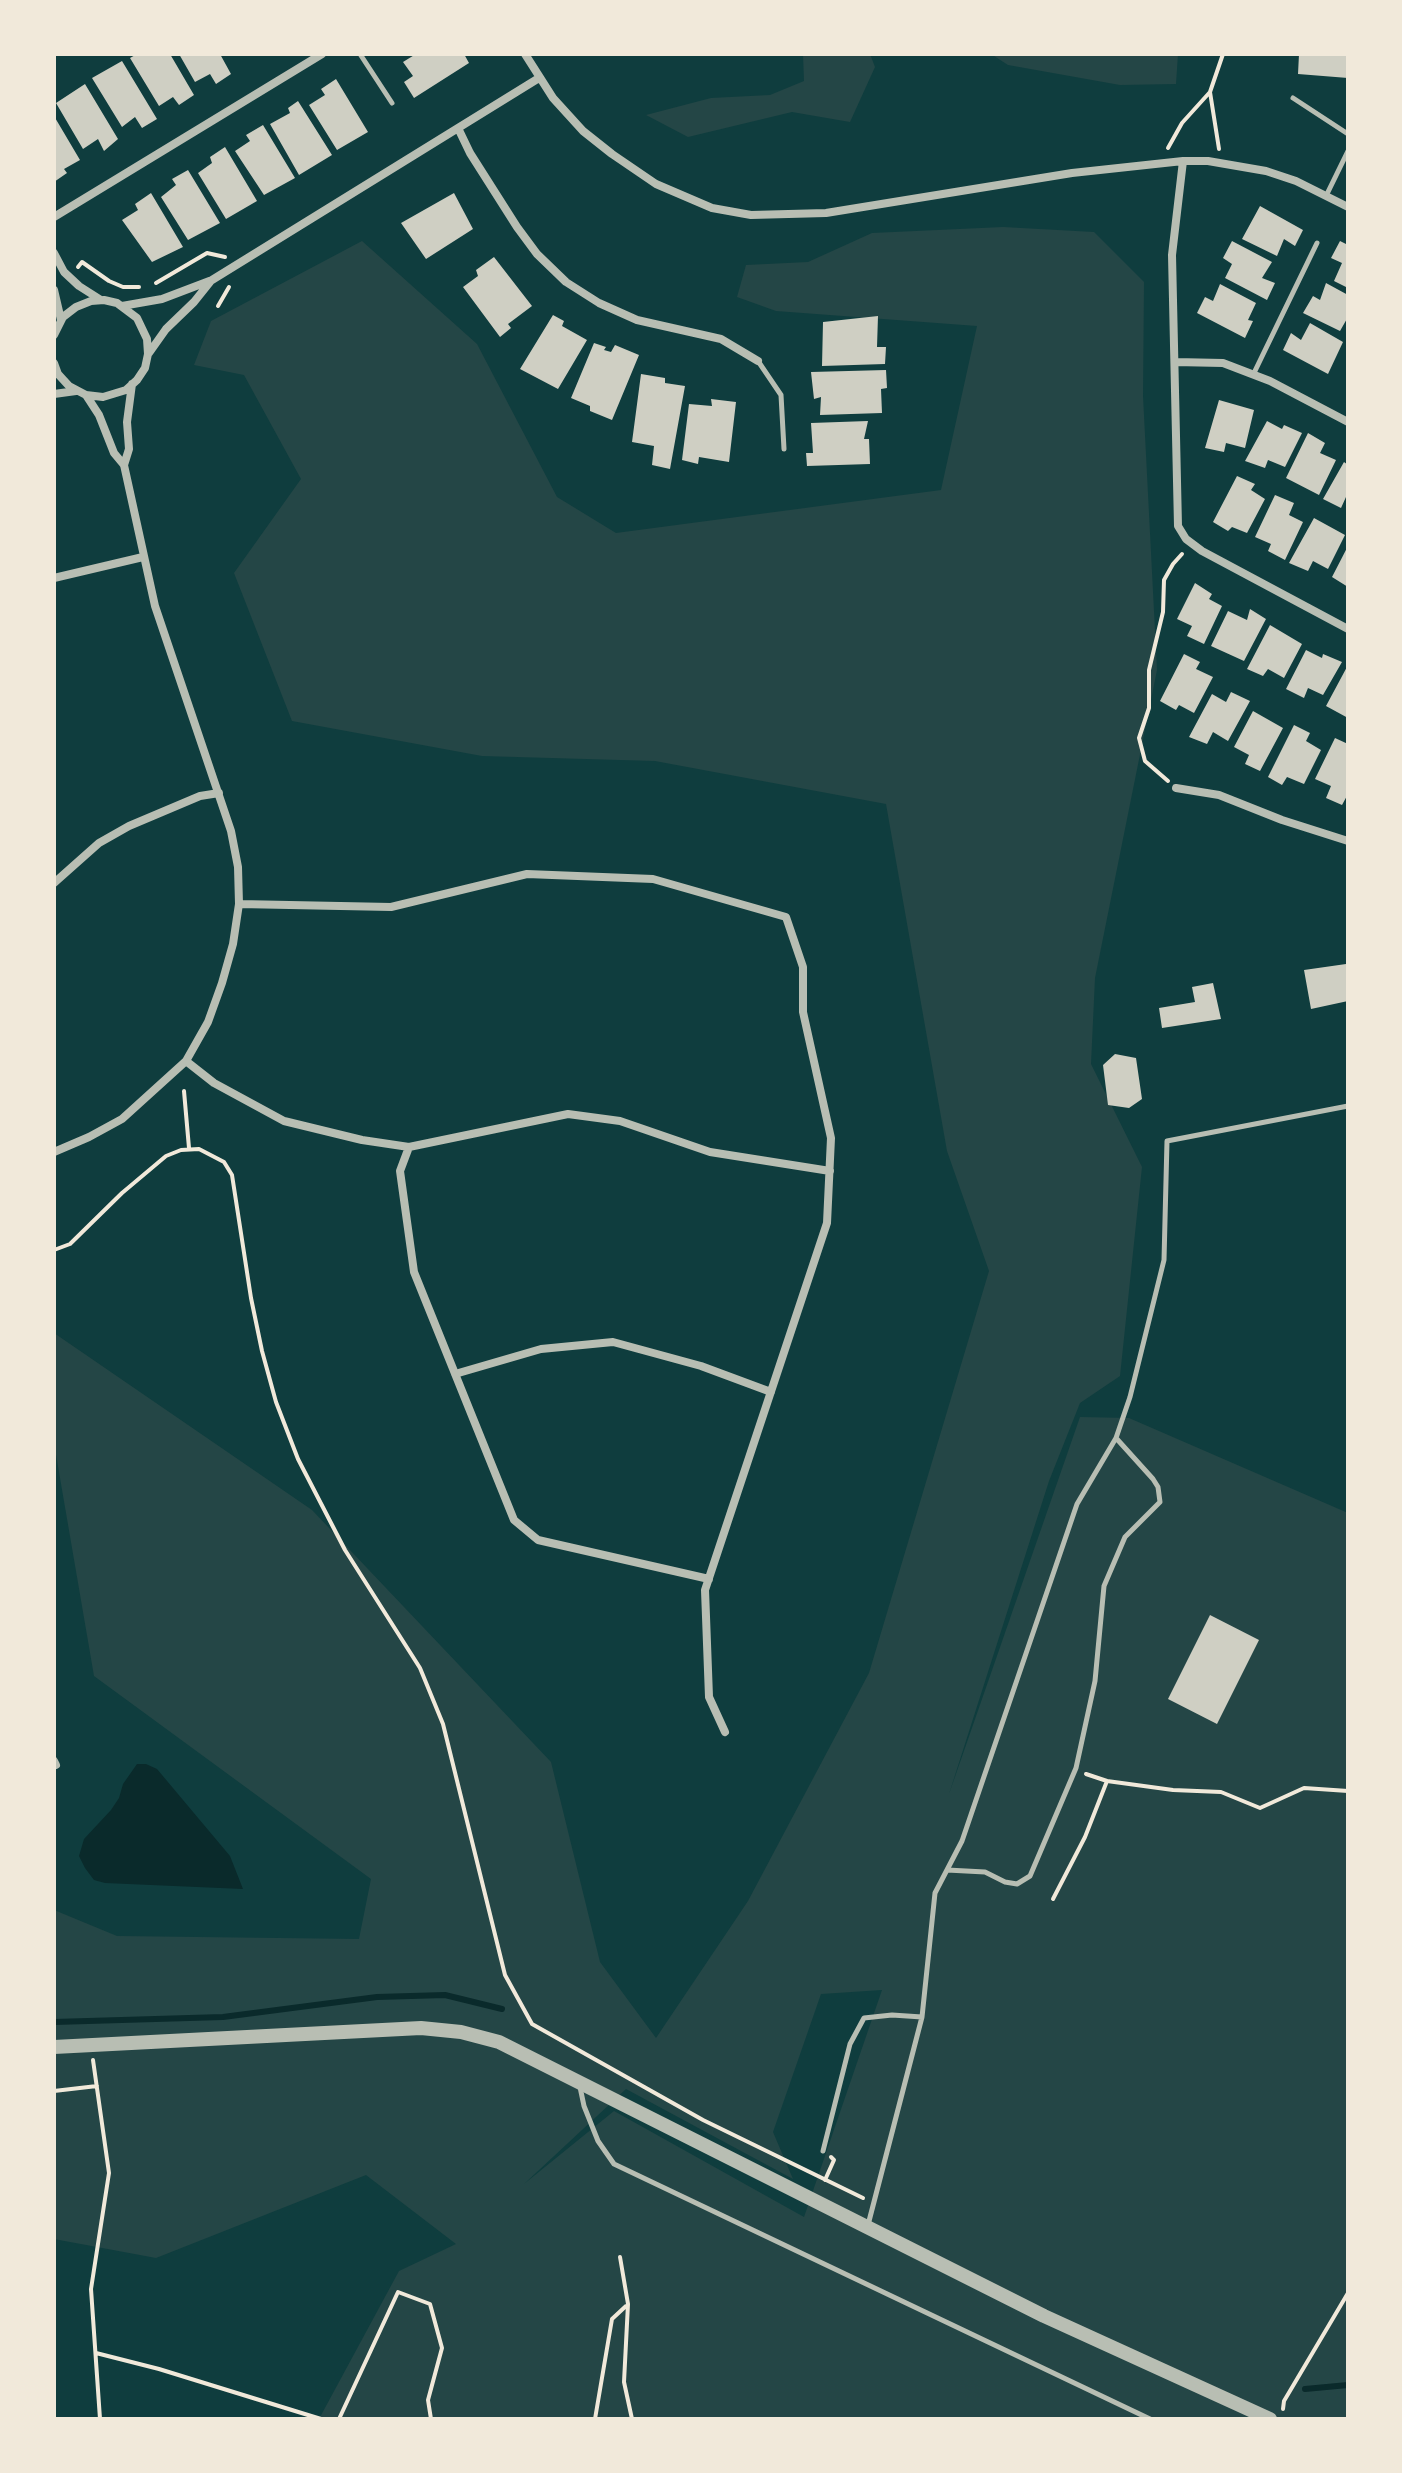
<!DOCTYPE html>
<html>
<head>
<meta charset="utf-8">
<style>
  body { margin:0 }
  #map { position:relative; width:1402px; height:2473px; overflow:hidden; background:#0f3d3e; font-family:Overpass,sans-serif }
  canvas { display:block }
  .frame { position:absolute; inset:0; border:56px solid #f1e9da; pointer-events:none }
</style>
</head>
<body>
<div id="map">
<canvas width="1402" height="2473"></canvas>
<div class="frame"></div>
</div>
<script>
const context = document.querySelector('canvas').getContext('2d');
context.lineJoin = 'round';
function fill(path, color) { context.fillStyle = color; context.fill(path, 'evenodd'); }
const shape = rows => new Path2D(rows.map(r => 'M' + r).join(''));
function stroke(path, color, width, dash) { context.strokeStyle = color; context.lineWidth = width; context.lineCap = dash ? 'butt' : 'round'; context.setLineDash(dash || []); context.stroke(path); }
const green = shape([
  [803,54,870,54,875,67,850,122,792,112,688,137,646,115,711,98,770,95,804,81],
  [991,54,1178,54,1176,84,1120,85,1008,65],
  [1003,227,1094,232,1144,282,1143,396,1157,670,1095,978,1091,1064,1142,1167,1120,1376,1080,1403,1049,1481,949,1794,1080,1417,1129,1418,1348,1513,1348,2419,319,2419,399,2271,456,2244,366,2175,156,2258,54,2239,54,1910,117,1936,359,1939,371,1879,94,1676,54,1443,54,1333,312,1510,551,1762,600,1962,656,2038,748,1901,869,1673,989,1271,947,1151,886,804,655,761,482,756,292,721,234,573,301,479,244,375,194,365,211,321,362,241,477,344,557,497,616,533,941,490,977,326,776,311,737,297,746,265,808,262,872,233],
  [882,1990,804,2217,614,2111,524,2184,626,2089,793,2179,773,2132,821,1994]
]);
const water = shape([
  [137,1764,146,1764,157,1769,230,1856,243,1889,105,1883,94,1880,85,1868,79,1856,84,1839,111,1810,119,1798,123,1784]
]);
const stream = shape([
  [54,2022,223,2017,377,1997,445,1995,502,2009],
  [1305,2389,1348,2385]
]);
const building = shape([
  [137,54,170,54,194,95,179,105,173,97,159,106,130,58],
  [179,54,220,54,231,74,216,84,210,74,195,82],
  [416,54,464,54,469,63,414,98,404,82,413,76,403,62],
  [1299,54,1348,54,1348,78,1298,74],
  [122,61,157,119,142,128,135,117,122,127,92,78],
  [336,79,368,132,337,150,309,105,325,95,321,89],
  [85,84,118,139,104,151,98,139,83,149,56,103],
  [298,101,332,155,299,175,270,124,290,113,288,108],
  [54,116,80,160,64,169,67,173,54,182],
  [263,125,295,178,264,195,235,151,250,141,246,135],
  [225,147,257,201,226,219,198,173,212,163,210,157],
  [188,170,220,223,188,240,161,197,176,185,172,179],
  [151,193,183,247,152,262,122,220,138,210,135,204],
  [454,193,473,229,426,259,401,223],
  [1260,206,1303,230,1295,246,1284,239,1277,256,1242,239],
  [1232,241,1272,262,1262,278,1275,283,1267,300,1225,278,1232,264,1223,258],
  [1340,241,1348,245,1348,288,1334,281,1342,263,1331,258],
  [494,257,532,306,508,324,511,328,500,337,463,287,478,276,476,270],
  [1326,283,1348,295,1348,317,1340,331,1303,313,1313,296,1320,300],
  [1220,284,1256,303,1248,320,1253,321,1245,338,1197,313,1205,297,1213,301],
  [553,315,564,321,562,326,587,340,558,389,520,369],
  [878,316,877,347,886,347,885,364,822,366,823,322],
  [1310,323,1343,342,1328,374,1283,350,1291,333,1301,340],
  [594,343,606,347,604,350,611,352,615,345,639,355,612,420,590,411,590,406,571,398],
  [886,370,887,388,881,389,882,413,820,415,821,397,814,399,811,372],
  [641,374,665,378,665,383,685,386,670,469,652,465,654,446,632,442],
  [711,399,736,402,729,462,699,457,698,464,682,460,689,404,712,406],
  [1219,400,1254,410,1245,448,1226,443,1224,452,1205,448],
  [868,421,864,439,869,439,870,464,807,466,806,453,813,453,811,423],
  [1267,421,1282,429,1284,425,1302,433,1285,467,1268,460,1265,468,1245,461],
  [1308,433,1325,443,1320,453,1336,460,1319,495,1286,478],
  [1344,462,1348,465,1348,499,1346,497,1341,508,1323,499],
  [1237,476,1255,484,1251,490,1265,499,1247,533,1232,527,1228,531,1213,522],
  [1275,495,1294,503,1289,515,1303,522,1285,560,1268,551,1271,544,1255,537],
  [1314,518,1345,535,1328,569,1313,561,1308,571,1289,563],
  [1348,546,1348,587,1332,577],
  [1195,583,1212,594,1209,599,1222,606,1204,644,1187,636,1192,626,1177,619],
  [1250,609,1266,619,1244,661,1211,646,1228,611,1247,620],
  [1270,625,1302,644,1284,678,1268,669,1263,676,1247,669],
  [1306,650,1322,658,1323,654,1342,662,1323,695,1308,688,1304,698,1286,689],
  [1184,654,1200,662,1196,669,1213,677,1194,713,1179,705,1176,710,1160,701],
  [1348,665,1348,718,1326,706],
  [1231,692,1250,701,1228,741,1213,732,1207,744,1189,737,1212,694,1226,702],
  [1253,711,1283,728,1260,771,1245,764,1249,755,1234,747],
  [1294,725,1310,733,1306,741,1321,750,1304,784,1287,777,1282,785,1268,777],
  [1335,738,1348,744,1348,794,1342,805,1326,798,1331,786,1315,779],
  [1346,964,1348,1001,1311,1009,1304,970],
  [1213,983,1221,1019,1162,1028,1159,1008,1195,1002,1192,987],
  [1115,1054,1136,1058,1142,1099,1129,1108,1108,1105,1103,1065],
  [1210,1615,1259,1640,1217,1724,1168,1699]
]);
const path = shape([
  [1168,148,1182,123,1210,92],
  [1219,149,1210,92,1223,54],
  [78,267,82,262,109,281,123,287,139,287],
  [156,283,207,253,225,257],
  [218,306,229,287],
  [1168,781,1145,761,1139,738,1149,708,1149,670,1163,612,1164,580,1173,564,1182,554],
  [184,1091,189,1148],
  [54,1250,70,1244,122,1193,166,1156,181,1150,199,1149,224,1162,232,1175,251,1298,262,1351,276,1402,298,1459,345,1550,420,1668,443,1724,505,1975,532,2024,703,2120,863,2198],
  [1086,1774,1107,1781],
  [1053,1899,1085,1837,1107,1781,1173,1790,1221,1792,1260,1808,1304,1788,1348,1791],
  [93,2060,109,2173,91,2289,100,2419],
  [54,2091,97,2086],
  [825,2180,834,2160,831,2157],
  [620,2257,628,2304,624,2382,632,2419],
  [96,2353,159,2369,321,2419],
  [1283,2409,1284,2401,1348,2293],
  [339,2419,398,2292,430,2304,442,2348,428,2400,431,2419],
  [595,2419,612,2319,626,2306]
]);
const service = shape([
  [360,54,392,103],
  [1293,98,1348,134],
  [1326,196,1348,151],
  [758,361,781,395,784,449],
  [1253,375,1317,243],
  [947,1870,985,1872,1005,1882,1017,1884,1030,1876,1076,1768,1095,1681,1104,1586,1125,1537,1160,1502,1158,1487,1153,1479,1116,1438],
  [580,2087,584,2106,598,2141,614,2164,1150,2419],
  [823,2151,850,2044,864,2018,892,2015,922,2017],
  [868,2225,922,2017,935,1893,962,1841,1077,1504,1116,1438,1130,1397,1164,1260,1167,1141,1348,1106]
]);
const minor = shape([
  [525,54,553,98,583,131,612,154,656,184,712,208,751,215,826,213,1072,173,1183,161,1208,161,1266,171,1296,181,1348,207],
  [458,128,470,153,517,227,537,254,566,282,599,303,637,320,721,339,758,361],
  [1183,161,1172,255,1178,526,1186,539,1202,551,1348,629],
  [54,217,322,54],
  [54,253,64,272,79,286,101,300],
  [54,290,61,320],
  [122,306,162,299,212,280,539,78],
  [54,335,63,317,76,307,91,301,104,300,117,303,137,318,147,339,148,354,145,368,137,380,126,390,103,397,86,395,69,386,58,374,54,363],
  [149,353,166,329,194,302,210,282],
  [1175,362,1223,363,1270,381,1348,422],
  [54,394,76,391],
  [124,465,129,449,127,422,132,384],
  [54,578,143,557],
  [1176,788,1219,795,1282,820,1348,841],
  [54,883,99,843,129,826,200,796,219,793],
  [239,904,391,907,527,874,653,879,786,917,803,967,803,1012,831,1138,827,1223,705,1590,709,1697,725,1732],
  [186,1061,214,1083,284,1121,362,1140,409,1147],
  [54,1152,89,1137,122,1119,186,1061,208,1022,222,983,233,944,239,904,238,867,231,831,155,606,124,465,114,453,99,415,86,395],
  [455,1374,541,1349,613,1342,701,1366,771,1392],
  [709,1579,538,1540,514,1520,414,1272,400,1171,409,1147,568,1114,620,1121,710,1152,830,1171],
  [54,1761,56,1765]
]);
const tertiary = shape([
  [54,2047,421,2028,461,2032,499,2042,1044,2316,1270,2419]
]);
fill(green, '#244646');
fill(water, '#0a2a2b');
stroke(stream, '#0a2a2b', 6);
fill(building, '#cfcfc3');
stroke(path, '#f1e9da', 4);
stroke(service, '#b8beb3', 5);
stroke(minor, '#b8beb3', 8);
stroke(tertiary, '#b8beb3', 14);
</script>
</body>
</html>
